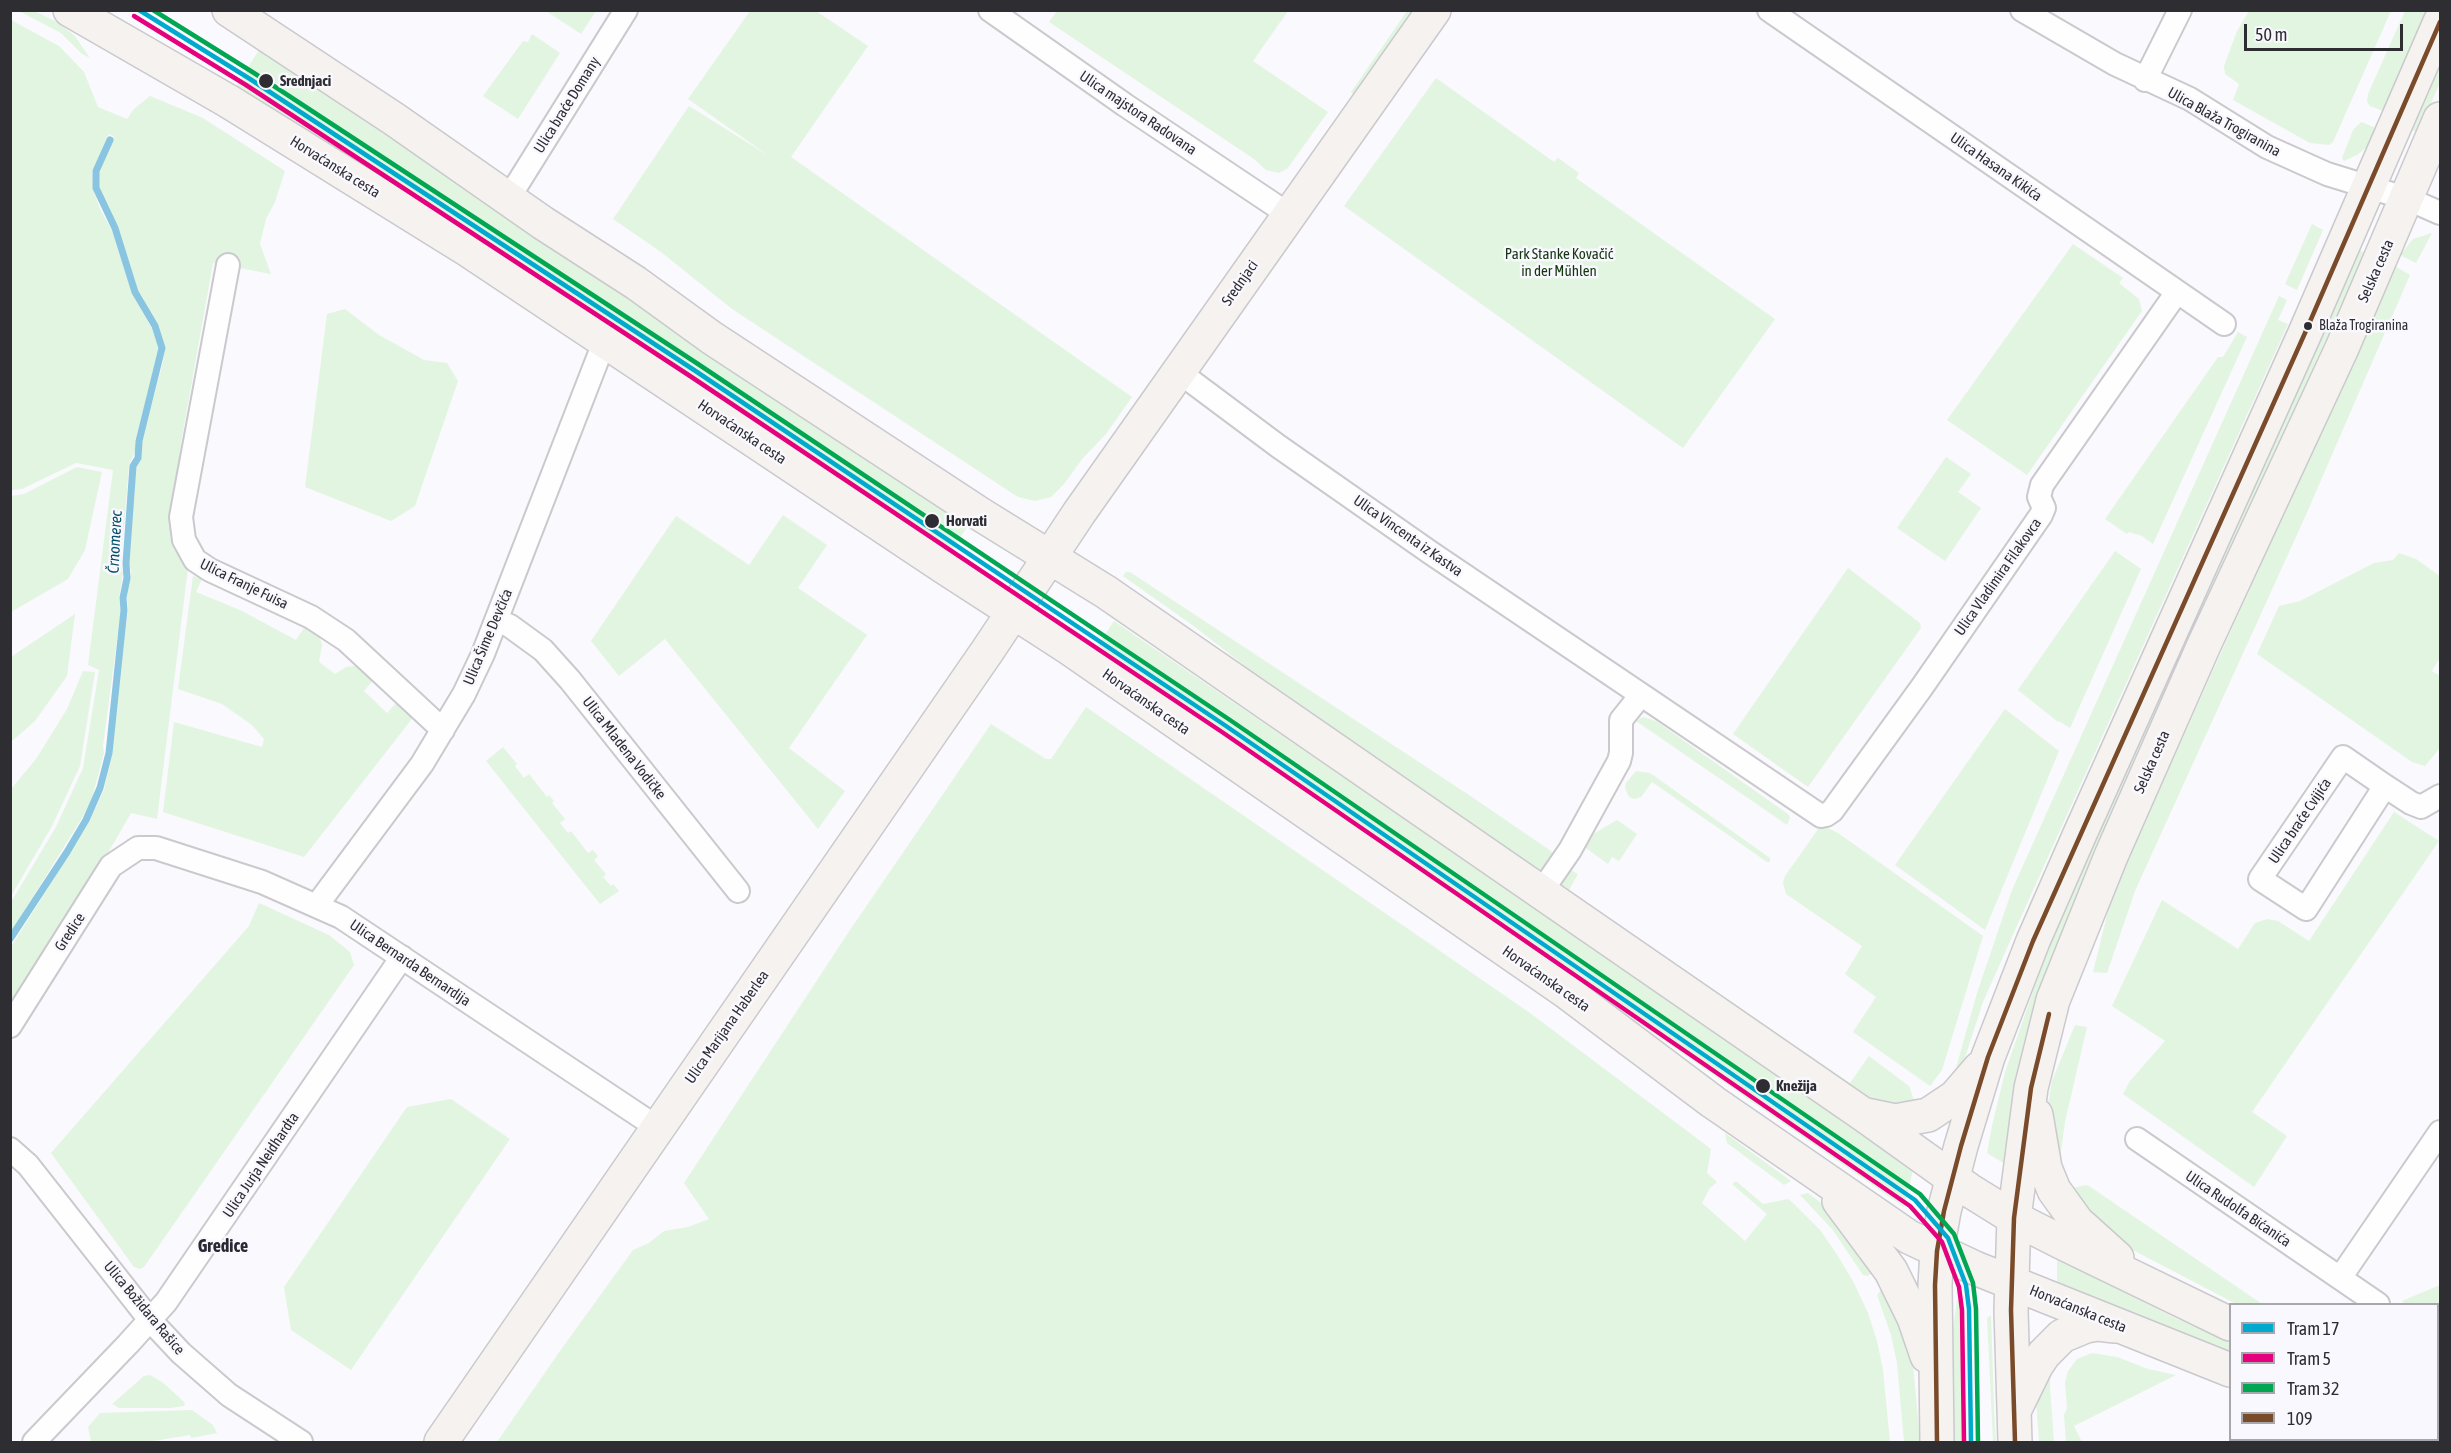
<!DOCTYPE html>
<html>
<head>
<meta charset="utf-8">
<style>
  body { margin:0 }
  #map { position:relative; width:2451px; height:1453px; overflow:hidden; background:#faf9fd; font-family:"Asap Condensed",sans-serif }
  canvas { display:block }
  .frame { position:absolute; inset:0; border:12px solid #2e2d32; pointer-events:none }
  .legend { position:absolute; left:2229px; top:1303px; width:210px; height:138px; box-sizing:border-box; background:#f9f8fe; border:2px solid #a8a7ac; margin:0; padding:8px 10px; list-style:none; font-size:18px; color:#2e2d32 }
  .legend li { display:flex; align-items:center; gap:12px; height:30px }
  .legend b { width:30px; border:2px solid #a8a7ac }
  .scale { position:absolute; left:2244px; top:24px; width:159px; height:27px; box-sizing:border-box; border:3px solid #2e2d32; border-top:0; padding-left:8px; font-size:18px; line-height:21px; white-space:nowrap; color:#2e2d32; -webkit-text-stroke:4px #f9f8fe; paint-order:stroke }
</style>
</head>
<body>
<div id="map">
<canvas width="2451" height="1453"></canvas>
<div class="frame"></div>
<ul class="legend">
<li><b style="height:8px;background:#00a9ce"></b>Tram 17</li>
<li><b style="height:8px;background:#e5007d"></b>Tram 5</li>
<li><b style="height:8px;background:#00a651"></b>Tram 32</li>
<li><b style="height:8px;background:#7a4b2a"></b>109</li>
</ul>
<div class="scale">50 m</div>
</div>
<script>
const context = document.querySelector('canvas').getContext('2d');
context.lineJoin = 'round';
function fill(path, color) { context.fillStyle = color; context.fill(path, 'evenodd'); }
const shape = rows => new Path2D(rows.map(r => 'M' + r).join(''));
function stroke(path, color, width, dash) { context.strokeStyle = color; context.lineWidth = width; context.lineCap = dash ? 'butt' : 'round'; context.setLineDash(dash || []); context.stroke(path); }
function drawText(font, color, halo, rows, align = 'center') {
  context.font = font + ' "Asap Condensed",sans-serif'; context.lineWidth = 5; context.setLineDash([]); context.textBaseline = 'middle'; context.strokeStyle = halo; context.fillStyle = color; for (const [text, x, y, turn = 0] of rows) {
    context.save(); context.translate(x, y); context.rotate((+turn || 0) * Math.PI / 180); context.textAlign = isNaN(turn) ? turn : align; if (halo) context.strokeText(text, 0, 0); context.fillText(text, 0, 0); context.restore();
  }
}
const green = shape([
  [19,11,34,11,57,22,75,36,90,58,82,54,61,33],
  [546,11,546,10,596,11,581,34],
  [750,11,816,11,868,46,791,157,1132,397,1106,434,1083,458,1064,484,1051,497,1035,501,1018,497,732,309,661,252,613,219,689,106,769,156,688,99],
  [1057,11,1288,11,1253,61,1328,112,1287,169,1279,173,1266,170,1254,159,1049,22],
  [1407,11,1415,11,1355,97,1351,92],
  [2249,11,2391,11,2333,142,2329,145,2310,143,2233,100,2239,84,2225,74,2224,66,2237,31],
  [2405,11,2428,11,2383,111,2370,106,2367,102,2368,94],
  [11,20,59,46,84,72,98,107,127,119,134,109,150,96,203,118,285,171,275,202,266,219,260,244,271,274,213,263,181,443,170,534,173,548,188,568,157,819,131,813,108,853,11,1007,11,947,89,822,104,790,112,753,111,746,128,610,127,598,131,571,129,563,136,468,142,457,142,441,163,362,165,348,158,326,138,290,118,227,99,189,99,172,114,137,109,134,92,171,93,190,101,211,112,230,132,293,152,329,159,348,135,441,136,449,129,465,121,564,123,573,119,599,121,610,103,746,104,753,91,802,82,818,11,932,11,902,56,827,83,768,99,670,88,665,113,470,76,463,22,489,11,490],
  [532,34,560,53,518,119,483,96,523,41,528,42],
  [259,50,969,524,950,553,612,328,236,86],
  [2440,65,2440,83,2418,132,2411,130],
  [1436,78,1554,162,1558,158,1579,173,1576,178,1775,319,1683,448,1344,206],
  [2361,122,2376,128,2371,140,2366,148,2357,155,2344,161,2342,158,2353,130],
  [2312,224,2323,230,2297,290,2285,284],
  [2432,233,2416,263,2400,255,2413,239],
  [2073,244,2123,278,2119,283,2139,299,2142,311,2027,475,1947,420],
  [2358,249,2365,253,2132,768,2080,887,2046,974,2031,1017,2016,1091,2005,1164,1987,1153,1992,1126,2005,1072,2046,954,2117,788],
  [2395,266,2410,275,2305,517,2135,891,2107,973,2093,972,2112,895],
  [2279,296,2287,300,2278,320,2288,324,2012,937,1983,1002,1959,1076,1951,1086,1977,993,2012,890],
  [345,309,379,335,424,360,447,363,458,381,415,506,391,521,305,487,327,314],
  [2238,332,2247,337,2153,544,2142,536,2129,532,2127,534,2105,519,2218,357,2223,357],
  [1946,457,1971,474,1958,492,1981,508,1945,561,1897,528],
  [77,467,102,472,85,550,68,579,11,612,11,496,24,494],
  [783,515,827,545,798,588,867,635,789,748,845,791,818,829,665,639,619,676,591,641,676,516,749,565],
  [2115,551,2141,569,2070,728,2059,721,2058,722,2018,690],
  [2399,553,2416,559,2440,576,2440,658,2432,671,2440,676,2440,748,2425,766,2412,762,2257,654,2279,606,2300,601,2374,563,2393,560],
  [1848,568,1920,623,1921,628,1808,787,1733,734],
  [1126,572,1130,572,1469,795,1551,851,1557,863,1548,871,1539,872,1291,702,1195,627,1123,576],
  [193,576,202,579,196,592,240,610,296,640,306,625,319,635,322,645,319,662,335,674,346,667,354,666,366,669,376,677,364,691,387,713,399,700,415,715,304,857,163,812,174,722,262,747,264,739,252,725,222,704,178,689],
  [75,614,67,676,35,721,11,742,11,657],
  [1114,621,1914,1166,1904,1207,1357,828,1093,652],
  [83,671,95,672,80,766,52,826,11,896,11,789,36,759,67,709],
  [1086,707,1530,1013,1711,1149,1707,1173,1717,1182,1710,1188,1702,1203,1745,1241,1767,1214,1732,1184,1736,1181,1763,1204,1788,1199,1792,1202,1820,1230,1836,1253,1853,1281,1868,1313,1877,1341,1883,1370,1890,1442,497,1442,560,1351,633,1250,649,1243,664,1231,688,1227,709,1219,684,1183,850,930,991,724,1046,759,1051,759],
  [2005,709,2059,751,1985,930,1895,865],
  [1643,717,1656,721,1788,814,1790,818,1787,825,1636,721],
  [503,747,517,764,515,766,524,778,529,774,547,797,549,795,554,801,552,803,565,819,560,823,568,833,571,831,588,853,593,850,598,856,594,860,606,874,603,877,611,886,613,884,619,891,600,904,486,761],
  [1636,771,1650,773,1770,858,1770,862,1767,862,1652,782,1641,797,1634,799,1629,797,1625,788,1626,783],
  [2394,812,2439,841,2252,1112,2287,1136,2254,1187,2123,1094,2130,1081,2165,1041,2112,1006,2162,900,2238,949,2255,923,2267,919,2278,921,2309,941],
  [1617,820,1637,834,1619,861,1612,857,1608,864,1583,846,1588,837],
  [1821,825,1838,833,1983,936,1942,1070,1930,1086,1853,1032,1876,997,1845,974,1862,946,1786,894,1783,883,1785,876],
  [1569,869,1578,874,1569,890,1850,1083,1869,1056,1909,1086,1918,1111,1878,1109,1562,893,1558,882],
  [259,903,329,935,350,952,354,965,144,1267,140,1269,134,1267,51,1153,249,926],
  [2075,1025,2087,1027,2065,1122,2058,1174,2048,1104,2052,1081],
  [451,1099,510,1139,351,1370,291,1330,284,1287,407,1107],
  [1725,1133,1791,1181,1784,1185,1727,1143],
  [2086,1185,2089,1186,2262,1304,2236,1304,2108,1237,2072,1188],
  [1808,1193,1824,1205,1877,1271,1867,1276,1863,1275,1832,1229,1800,1195],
  [2057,1259,2175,1318,2230,1343,2230,1356,2057,1287],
  [1885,1285,1913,1363,1920,1442,1904,1442,1897,1363,1891,1335,1877,1295],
  [2440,1285,2440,1319,2438,1317,2438,1304,2405,1304,2402,1301],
  [1957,1300,1961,1301,1963,1306,1966,1442,1954,1442,1950,1349],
  [1991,1315,1994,1408,1996,1442,1993,1442,1987,1318],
  [2092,1353,2117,1357,2148,1369,2176,1375,2074,1426,2082,1442,2066,1442,2064,1415,2067,1408,2065,1382,2068,1371,2077,1359],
  [2051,1356,2050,1386,2054,1442,2039,1442,2036,1400],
  [150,1375,162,1382,179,1397,185,1403,184,1406,170,1408,119,1408,112,1404,144,1376],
  [192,1410,213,1425,217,1433,191,1438,190,1435,148,1442,91,1442,88,1427,100,1413]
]);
const stream = shape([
  [10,939,67,852,86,820,100,788,109,753,124,610,123,598,127,578,126,563,133,466,138,458,139,441,162,348,155,326,135,292,115,228,96,188,96,171,110,140]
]);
const street = shape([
  [990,10,1125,105,1288,214],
  [1769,10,2224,324],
  [2022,10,2115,64,2190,99,2267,147,2327,174,2408,199,2440,213],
  [2145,80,2180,10],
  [508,199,626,10],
  [228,265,181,517,184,540,195,560,210,570,311,617,346,640,443,730],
  [1179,372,1278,446,1431,553,1821,816,1826,815,1832,811,1922,687,2041,515,2044,508,2039,497,2042,485,2177,292],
  [497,620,510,626,543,650,570,680,738,891],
  [2385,786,2306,909,2260,879,2343,757,2385,786,2411,803,2421,807,2440,796],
  [1541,892,1570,850,1619,761,1621,753,1621,720,1641,695],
  [317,905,422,764,464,694,483,654,605,340],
  [10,1026,111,866,138,848,156,848,262,882,341,917,658,1128],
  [2137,1139,2340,1278,2440,1132],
  [10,1149,28,1165,150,1320,181,1353,229,1395,301,1442],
  [2340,1278,2378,1304],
  [2438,1345,2440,1347],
  [34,1442,128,1344,166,1302,402,957]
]);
const secondary = shape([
  [70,10,228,101,468,250,944,567,1069,648,1568,993,1713,1102,1909,1237,1975,1268,2230,1370],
  [229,10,394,119,543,223,636,283,712,338,980,514,1106,592,1864,1115,1969,1190,2014,1218,2061,1242,2230,1324],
  [1866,1115,1895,1121,1928,1115,1955,1097,1980,1068],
  [2036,1115,2045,1168,2054,1190,2077,1222,2117,1258],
  [1839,1201,1891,1271,1914,1318,1927,1356],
  [2016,1407,2036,1366,2044,1354,2062,1336,2086,1326,2098,1324,2115,1326],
  [2409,1440,2414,1442],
  [441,1442,988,650,1079,513,1434,10],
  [1937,1442,1935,1285,1937,1251,1944,1211,1961,1146,1988,1057,2033,941,2079,836,2305,333,2440,22],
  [2015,1442,2011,1310,2014,1218,2031,1088,2053,1000,2111,856,2204,645,2342,348,2440,119]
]);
const bus1 = shape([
  [1937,1442,1935,1285,1937,1251,1944,1211,1961,1146,1988,1057,2033,941,2305,333,2440,22],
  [2015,1442,2011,1310,2014,1218,2031,1088,2049,1014]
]);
const tram1 = shape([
  [139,10,250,79,694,370,1226,726,1915,1200,1948,1238,1966,1285,1969,1309,1971,1442]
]);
const tram2 = shape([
  [134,16,246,85,690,376,1222,732,1910,1206,1942,1242,1959,1287,1962,1310,1964,1442]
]);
const tram3 = shape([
  [153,10,254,73,698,364,1230,720,1920,1194,1954,1234,1973,1283,1976,1309,1978,1442]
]);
const markers = [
  [266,81,8,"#2e2d32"],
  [2308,326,5,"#2e2d32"],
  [932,521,8,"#2e2d32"],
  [1763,1086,8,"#2e2d32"]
];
const busNames = [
  ["Blaža Trogiranina",2319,326]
];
const stopNames = [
  ["Srednjaci",280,81],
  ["Horvati",946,521],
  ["Knežija",1776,1086]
];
const streetNames = [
  ["Ulica braće Domany",567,105,-58],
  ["Ulica majstora Radovana",1138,113,34],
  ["Ulica Blaža Trogiranina",2224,122,29],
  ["Horvaćanska cesta",335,167,32],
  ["Ulica Hasana Kikića",1996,167,35],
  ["Selska cesta",2376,271,-66],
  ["Srednjaci",1240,283,-55],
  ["Horvaćanska cesta",742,432,34],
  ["Ulica Vincenta iz Kastva",1408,536,35],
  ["Ulica Vladimira Filakovca",1998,577,-55],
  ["Ulica Franje Fuisa",244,584,26],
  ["Ulica Šime Devčića",488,637,-67],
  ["Horvaćanska cesta",1146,702,35],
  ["Ulica Mladena Vodičke",624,748,52],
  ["Selska cesta",2152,762,-66],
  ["Ulica braće Cvijića",2300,821,-56],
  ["Gredice",70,932,-57],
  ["Ulica Bernarda Bernardija",410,963,34],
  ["Horvaćanska cesta",1546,979,35],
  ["Ulica Marijana Haberlea",727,1027,-55],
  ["Ulica Jurja Neidhardta",261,1165,-56],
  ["Ulica Rudolfa Bićanića",2238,1209,34],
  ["Ulica Božidara Rašice",144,1308,50],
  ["Horvaćanska cesta",2078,1309,22]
];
const parkNames = [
  ["Park Stanke Kovačić",1559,254],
  ["in der Mühlen",1559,271]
];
const waterNames = [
  ["Črnomerec",115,542,-87]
];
const quarterNames = [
  ["Gredice",223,1246]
];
fill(green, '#e2f5e1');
stroke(stream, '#89c4e0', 7);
stroke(street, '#cac9cd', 26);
stroke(secondary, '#cac9cd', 36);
stroke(street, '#fefeff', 22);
stroke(secondary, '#f5f2ef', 33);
stroke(bus1, '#7a4b2a', 4.5);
stroke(tram1, '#00a9ce', 4.5);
stroke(tram2, '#e5007d', 4.5);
stroke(tram3, '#00a651', 4.5);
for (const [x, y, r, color] of markers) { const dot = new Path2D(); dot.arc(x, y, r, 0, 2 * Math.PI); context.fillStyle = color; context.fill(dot); stroke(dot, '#f9f8fe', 2); }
drawText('14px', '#2e2d32', '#f9f8fe', busNames, 'left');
drawText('bold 15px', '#2e2d32', '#f9f8fe', stopNames, 'left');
drawText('15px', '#2e2d32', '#f9f8fe', streetNames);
drawText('15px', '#13360e', '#f9f8fe', parkNames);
drawText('italic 16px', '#034e68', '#f9f8fe', waterNames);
drawText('bold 18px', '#2a2933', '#f9f8fe', quarterNames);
</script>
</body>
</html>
